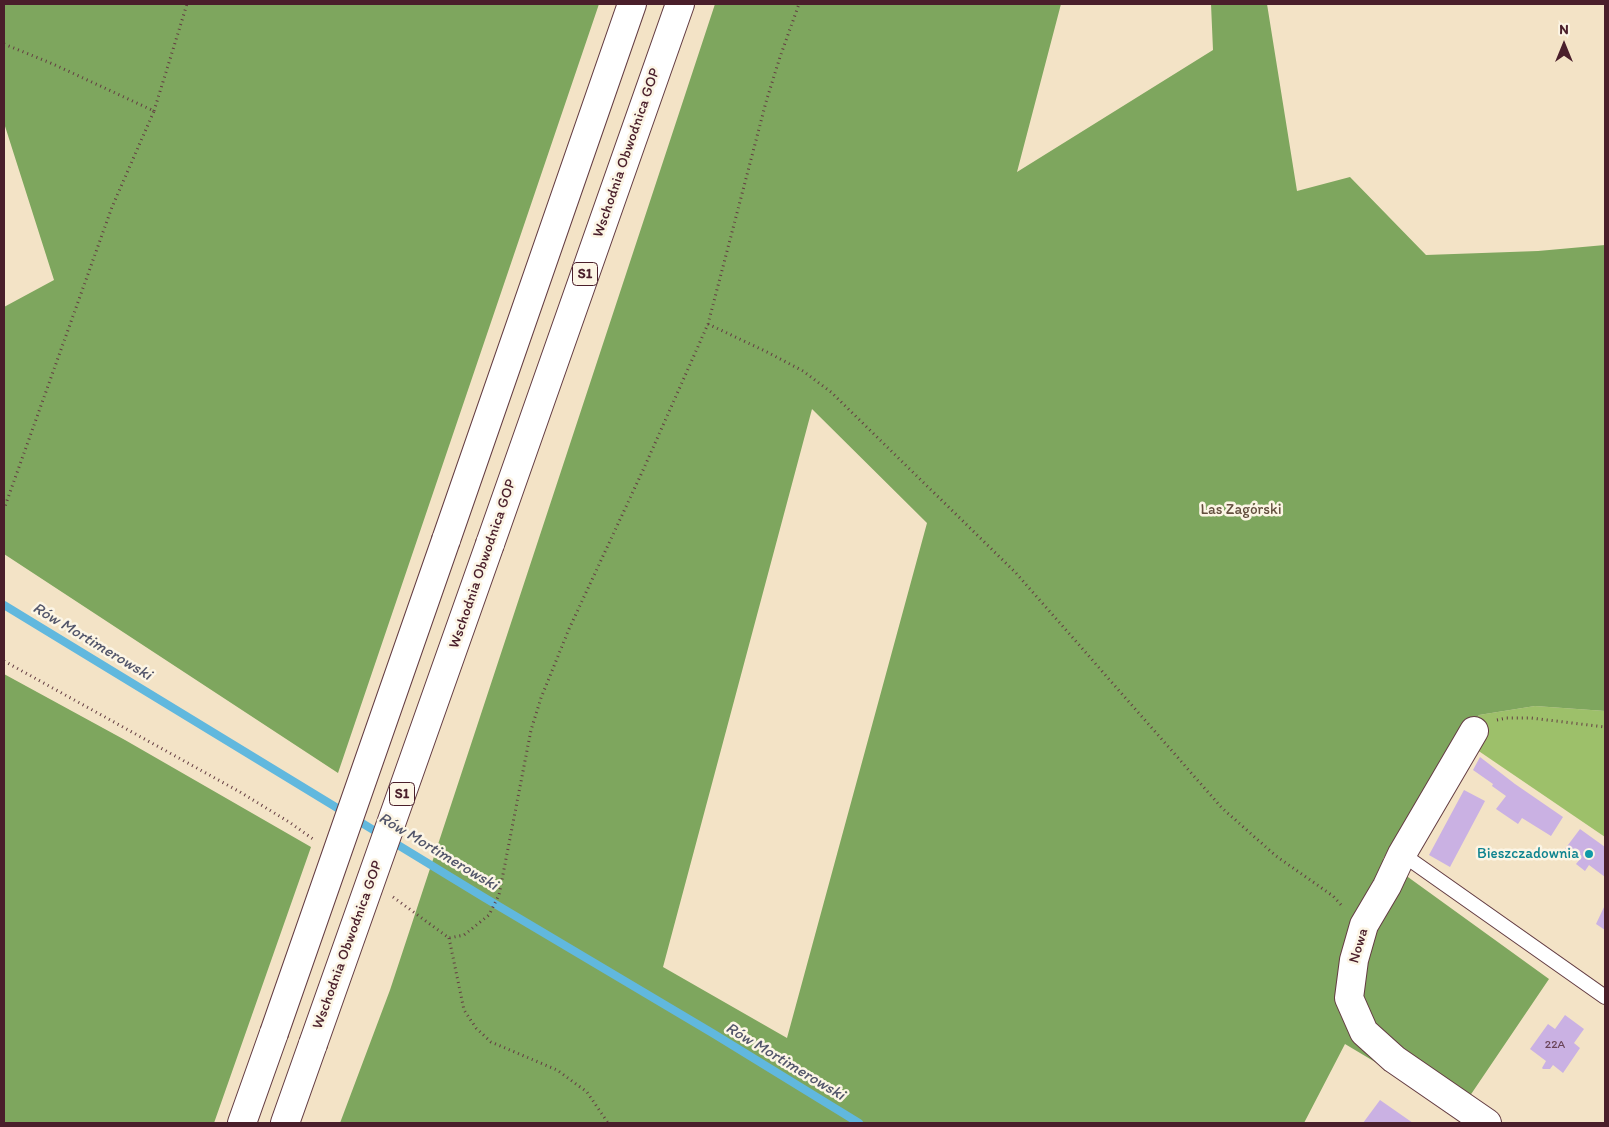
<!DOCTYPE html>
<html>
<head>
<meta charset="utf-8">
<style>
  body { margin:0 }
  #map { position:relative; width:1609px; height:1127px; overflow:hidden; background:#f3e3c6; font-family:Itim,sans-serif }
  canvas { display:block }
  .frame { position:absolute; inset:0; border:5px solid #4a1f2b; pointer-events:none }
  .north { position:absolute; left:1539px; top:20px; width:50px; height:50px; -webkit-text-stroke:4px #fcf5e5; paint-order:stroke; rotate:0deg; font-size:14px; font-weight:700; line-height:20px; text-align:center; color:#4a1f2b }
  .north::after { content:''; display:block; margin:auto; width:18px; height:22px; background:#4a1f2b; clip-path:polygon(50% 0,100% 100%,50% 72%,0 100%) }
</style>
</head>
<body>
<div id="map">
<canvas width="1609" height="1127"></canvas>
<div class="frame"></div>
<div class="north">N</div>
</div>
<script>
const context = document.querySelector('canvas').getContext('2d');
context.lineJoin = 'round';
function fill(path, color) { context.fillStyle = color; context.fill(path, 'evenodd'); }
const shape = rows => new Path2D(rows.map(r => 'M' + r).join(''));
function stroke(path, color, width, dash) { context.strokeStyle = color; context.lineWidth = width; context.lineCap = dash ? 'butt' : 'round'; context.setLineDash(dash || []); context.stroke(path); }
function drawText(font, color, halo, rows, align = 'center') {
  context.font = font + ' Itim,sans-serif'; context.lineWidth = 5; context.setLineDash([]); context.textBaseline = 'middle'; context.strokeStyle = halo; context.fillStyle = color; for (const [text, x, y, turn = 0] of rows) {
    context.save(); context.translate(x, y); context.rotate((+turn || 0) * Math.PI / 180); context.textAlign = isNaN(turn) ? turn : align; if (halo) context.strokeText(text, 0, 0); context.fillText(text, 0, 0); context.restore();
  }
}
const green = shape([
  [1535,706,1605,711,1605,837,1461,739,1479,715]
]);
const forest = shape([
  [4,4,599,4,338,773,4,554,4,307,54,280,4,123],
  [715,4,1061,4,1017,172,1213,50,1211,4,1267,4,1297,191,1350,177,1426,255,1538,251,1605,245,1605,711,1535,706,1479,715,1461,739,1383,859,1549,979,1459,1112,1345,1044,1304,1123,340,1123,390,990],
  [812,409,927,523,787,1038,663,967],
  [4,674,125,740,311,847,214,1123,4,1123]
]);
const stream = shape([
  [4,605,485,898,714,1034,859,1123]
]);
const building = shape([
  [1480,757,1515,784,1563,817,1551,836,1522,818,1518,824,1496,809,1506,796,1492,786,1493,784,1473,770],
  [1464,790,1485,801,1450,867,1429,855],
  [1580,829,1605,847,1605,877,1589,865,1585,871,1576,864,1580,859,1565,849],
  [1605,905,1605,930,1596,924],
  [1565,1015,1584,1029,1574,1043,1580,1048,1563,1073,1553,1065,1550,1069,1543,1069,1542,1068,1546,1061,1530,1049,1548,1024,1555,1029],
  [1380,1100,1413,1123,1363,1123]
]);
const path = shape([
  [4,44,53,64,154,111,112,207,4,509],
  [154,111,187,4],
  [708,324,767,352,803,371,831,392,1016,573,1222,808,1276,856,1333,896,1343,907],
  [4,661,240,792,289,822,313,839],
  [1497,720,1506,718,1531,718,1605,727],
  [393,897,449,938,464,935,489,915,499,895,531,730,541,698,569,629,644,468,708,324,766,102,780,57,799,4],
  [449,938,464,1010,476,1028,491,1042,557,1070,587,1092,608,1123]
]);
const service = shape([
  [1402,854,1605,997]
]);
const minor = shape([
  [1474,731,1402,854,1387,886,1364,925,1354,960,1349,998,1364,1032,1394,1059,1487,1123]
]);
const motorway = shape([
  [446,540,632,4],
  [490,544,680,4],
  [242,1123,274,1033],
  [285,1123,313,1044]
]);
const motorwayBridge = shape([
  [274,1033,446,540],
  [313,1044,490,544]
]);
const markers = [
  [1589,854,5,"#0f9aa8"]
];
const numberNames = [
  ["22A",1555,1045]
];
const shields = [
  [585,274,25],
  [402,794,25]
];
const shieldNames = [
  ["S1",585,274],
  ["S1",402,794]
];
const streetNames = [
  ["Wschodnia Obwodnica GOP",627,153,-71],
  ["Wschodnia Obwodnica GOP",483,564,-71],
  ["Wschodnia Obwodnica GOP",348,945,-70],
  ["Nowa",1359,946,-74]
];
const parkNames = [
  ["Las Zagórski",1241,510]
];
const cultureNames = [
  ["Bieszczadownia",1579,854]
];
const waterNames = [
  ["Rów Mortimerowski",92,642,31],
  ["Rów Mortimerowski",438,852,31],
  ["Rów Mortimerowski",785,1062,31]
];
fill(green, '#9dc06a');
fill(forest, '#7ea65e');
stroke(stream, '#61b8de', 8);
fill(building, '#cab1e3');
stroke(service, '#633c42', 16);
stroke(minor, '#633c42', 30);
stroke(motorway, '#633c42', 30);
stroke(path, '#633c42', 3, [1, 4]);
stroke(service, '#fff', 14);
stroke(minor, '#fff', 28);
stroke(motorway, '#fff', 28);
stroke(motorwayBridge, '#633c42', 30, []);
stroke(motorwayBridge, '#fff', 28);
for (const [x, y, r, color] of markers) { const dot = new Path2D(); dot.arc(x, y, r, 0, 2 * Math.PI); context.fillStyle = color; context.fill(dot); stroke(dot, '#fcf5e5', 2); }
drawText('12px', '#6a4459', null, numberNames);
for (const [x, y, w] of shields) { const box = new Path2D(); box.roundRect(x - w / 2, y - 11.5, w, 23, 4); context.fillStyle = '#fcf5e5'; context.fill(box); stroke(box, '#4a1f2b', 1); }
drawText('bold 14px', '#4a1f2b', null, shieldNames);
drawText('15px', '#4a1f2b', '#fcf5e5', streetNames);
drawText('15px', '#634f3e', '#fcf5e5', parkNames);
drawText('15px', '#0d838f', '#fcf5e5', cultureNames, 'right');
drawText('italic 16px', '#52556a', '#fcf5e5', waterNames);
</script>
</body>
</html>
